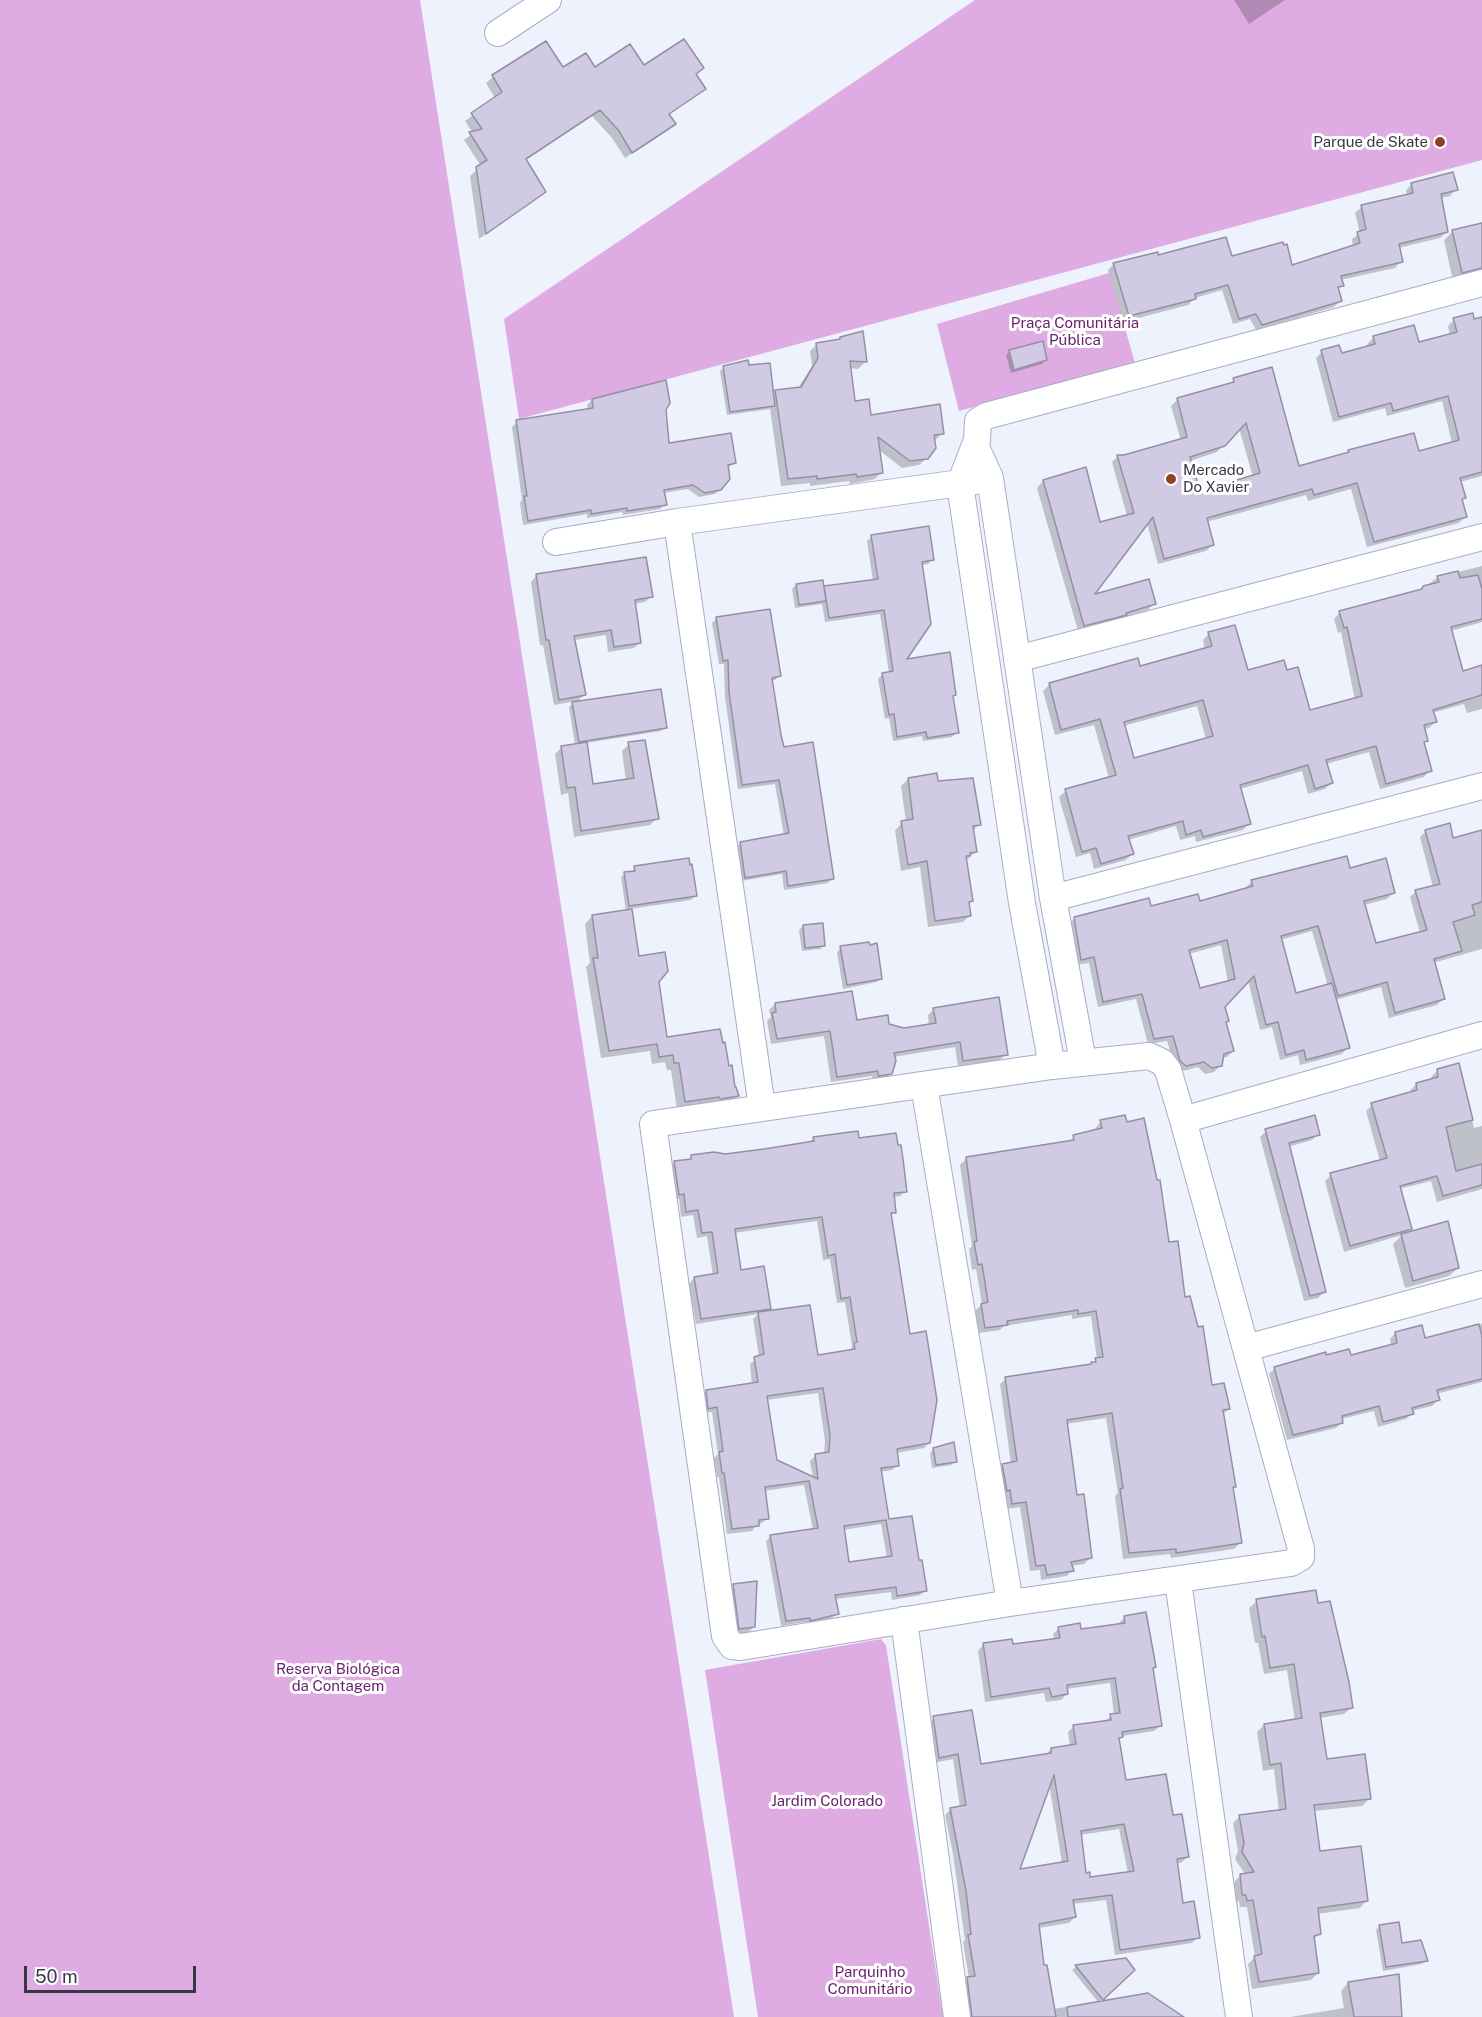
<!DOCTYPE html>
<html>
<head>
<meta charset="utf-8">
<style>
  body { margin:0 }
  #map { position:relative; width:1482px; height:2017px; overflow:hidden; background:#eef2fc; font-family:"Public Sans",sans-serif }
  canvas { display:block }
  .scale { position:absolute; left:24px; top:1966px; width:172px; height:27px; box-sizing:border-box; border:3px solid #363943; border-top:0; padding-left:8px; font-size:18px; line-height:21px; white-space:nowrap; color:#363943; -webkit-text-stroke:4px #fff; paint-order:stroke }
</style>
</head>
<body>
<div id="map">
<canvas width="1482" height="2017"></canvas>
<div class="scale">50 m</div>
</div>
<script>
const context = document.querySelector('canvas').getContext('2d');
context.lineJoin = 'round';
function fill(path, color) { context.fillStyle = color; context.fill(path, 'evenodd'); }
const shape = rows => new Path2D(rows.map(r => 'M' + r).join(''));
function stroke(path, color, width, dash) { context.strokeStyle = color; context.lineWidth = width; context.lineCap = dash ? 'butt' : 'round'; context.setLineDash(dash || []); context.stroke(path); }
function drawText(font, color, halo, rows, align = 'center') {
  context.font = font + ' "Public Sans",sans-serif'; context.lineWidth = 6; context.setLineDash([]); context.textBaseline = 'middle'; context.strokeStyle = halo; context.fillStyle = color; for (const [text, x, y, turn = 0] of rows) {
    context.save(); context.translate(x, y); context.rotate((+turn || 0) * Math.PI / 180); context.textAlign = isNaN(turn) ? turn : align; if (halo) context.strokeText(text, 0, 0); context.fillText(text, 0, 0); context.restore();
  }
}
const green = shape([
  [0,0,420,0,734,2017,0,2017],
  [975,0,1482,0,1482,160,519,419,504,319],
  [1109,273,1135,363,959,411,937,324],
  [881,1639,886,1645,943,2017,758,2017,705,1670]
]);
const shadow = shape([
  [1234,0,1285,0,1249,24],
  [546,43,563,69,644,67,695,75,704,89,668,115,674,124,667,131,625,158,612,138,592,116,525,160,537,198,479,239,470,176,481,166,464,140,473,133,465,121,495,98,486,83,493,77],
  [1412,184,1456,189,1450,196,1441,198,1447,232,1440,238,1398,248,1401,261,1395,268,1340,280,1342,285,1337,290,1340,301,1334,307,1256,330,1250,319,1233,324,1222,290,1195,298,1188,305,1123,322,1108,270,1114,264,1157,257,1231,258,1291,267,1353,247,1352,239,1360,233,1355,213,1362,207,1407,196,1406,190],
  [1482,225,1482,274,1453,281,1444,240,1453,231],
  [1482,319,1482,476,1460,482,1464,497,1461,500,1466,516,1459,523,1367,547,1351,489,1308,501,1306,495,1206,522,1212,545,1206,551,1158,564,1147,523,1092,597,1154,603,1148,610,1122,617,1119,621,1078,631,1037,488,1043,481,1099,523,1127,516,1112,462,1118,456,1181,441,1171,406,1178,399,1229,385,1234,380,1298,468,1346,455,1349,451,1418,453,1452,443,1442,401,1387,416,1385,408,1333,422,1316,358,1322,352,1341,355,1368,347,1367,344,1374,337,1418,343,1450,335,1448,326,1454,320,1473,321],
  [1239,428,1253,477,1198,493,1190,461,1217,452],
  [841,338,865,362,858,369,849,368,853,403,870,417,943,433,934,441,927,458,919,465,902,468,879,450,882,472,875,479,850,484,849,481,810,486,810,483,781,486,770,409,727,415,720,371,724,367,747,367,772,395,776,392,798,388,812,366,810,351,817,344,838,341],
  [1010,351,1046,360,1042,364,1011,373,1006,355],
  [592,400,665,410,667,445,735,463,727,468,720,489,715,494,699,497,688,489,663,493,665,505,660,509,623,515,622,512,587,518,587,514,523,525,520,503,522,500,512,427,517,422,588,410,587,405],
  [872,536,933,559,928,564,921,565,904,660,955,694,952,697,957,732,952,737,923,741,922,736,893,741,889,718,885,719,878,679,883,674,889,673,880,614,825,622,822,604,795,608,792,589,796,585,823,590,825,588,873,581,867,541],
  [1482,566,1482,622,1451,631,1462,673,1482,667,1482,709,1467,713,1464,704,1432,713,1435,722,1429,728,1424,729,1427,740,1423,744,1430,770,1424,777,1380,789,1369,752,1326,764,1331,783,1325,789,1308,794,1302,771,1240,789,1249,823,1243,830,1196,842,1195,836,1180,840,1176,826,1128,840,1132,854,1126,860,1094,869,1090,853,1076,857,1059,797,1066,791,1109,778,1094,725,1055,735,1043,691,1049,685,1139,668,1205,650,1203,640,1209,633,1247,672,1286,672,1309,712,1355,700,1341,632,1338,633,1334,619,1340,612,1420,591,1438,577],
  [1197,706,1206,739,1133,760,1123,726],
  [536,576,651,596,645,602,634,604,640,643,634,648,608,652,606,635,574,640,585,694,576,703,665,727,661,731,586,743,592,786,626,781,622,751,629,744,657,818,650,825,574,837,568,793,561,795,555,754,562,747,575,745,569,707,576,701,554,705,543,645,540,645,531,582],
  [716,619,780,676,775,680,771,681,783,749,832,879,828,883,784,890,782,874,741,881,736,848,741,843,784,836,775,784,738,789,725,697,724,664,719,664,712,623],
  [908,779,937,783,979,824,972,832,975,852,968,859,965,859,971,900,968,904,970,915,963,922,928,927,920,867,901,871,895,830,902,823,906,822,901,786],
  [1426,831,1452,840,1482,832,1482,949,1433,963,1443,999,1437,1005,1389,1018,1381,987,1335,1000,1348,1047,1342,1054,1300,1065,1298,1055,1280,1060,1272,1027,1260,1030,1248,980,1223,1006,1225,1023,1233,1051,1227,1057,1222,1058,1221,1065,1214,1072,1205,1074,1198,1067,1179,1072,1175,1067,1167,1041,1148,1044,1136,999,1098,1007,1089,963,1076,965,1068,924,1075,918,1199,903,1246,890,1246,887,1252,881,1349,870,1393,893,1387,899,1364,905,1375,945,1420,933,1410,897,1416,891,1433,887,1420,837],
  [1312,931,1328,986,1295,994,1280,940],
  [1221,945,1228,982,1199,989,1189,954],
  [635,867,695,896,691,900,630,909,638,958,657,982,666,1039,727,1068,737,1096,729,1104,677,1109,671,1070,667,1070,665,1062,652,1064,650,1051,601,1058,586,967,590,963,585,924,592,916,626,911,621,877,624,874,631,873],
  [803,926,824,945,820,949,802,951,799,930],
  [841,948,881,978,877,982,843,989,837,952],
  [775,1004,904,1030,929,1026,928,1015,934,1009,1006,1054,1000,1060,958,1066,955,1047,893,1057,891,1073,885,1080,873,1081,872,1076,831,1082,824,1036,771,1044,767,1021,771,1017,769,1010],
  [1458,1065,1474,1128,1482,1126,1482,1189,1437,1202,1431,1181,1399,1189,1411,1228,1404,1235,1458,1268,1449,1276,1405,1288,1393,1244,1402,1235,1344,1252,1325,1181,1331,1175,1380,1161,1366,1111,1372,1105,1411,1094,1410,1091,1416,1084,1432,1080,1431,1077,1437,1071],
  [1101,1122,1167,1244,1211,1387,1229,1409,1222,1415,1234,1486,1232,1489,1240,1543,1234,1549,1171,1558,1170,1554,1123,1559,1115,1496,1118,1493,1106,1418,1066,1424,1076,1497,1090,1558,1084,1564,1071,1566,1072,1570,1067,1576,1041,1580,1040,1570,1030,1571,1020,1507,1007,1509,997,1471,1003,1466,1011,1464,1000,1384,1006,1379,1090,1366,1097,1360,1091,1316,1072,1319,1072,1315,1004,1326,1000,1330,979,1333,975,1311,982,1304,976,1269,972,1270,969,1249,972,1246,960,1165,966,1159,1068,1143,1074,1137,1096,1131,1095,1128],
  [1266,1131,1318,1134,1312,1140,1288,1147,1325,1291,1318,1298,1304,1301,1260,1137],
  [814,1138,858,1139,906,1191,900,1196,893,1197,894,1212,890,1217,929,1443,924,1448,896,1453,898,1465,892,1470,880,1472,887,1521,918,1562,926,1590,920,1595,892,1600,891,1592,835,1599,837,1613,832,1618,805,1625,805,1622,781,1626,766,1541,771,1536,813,1530,804,1485,764,1491,767,1518,762,1523,757,1524,752,1531,727,1534,719,1477,717,1477,714,1458,718,1454,712,1412,703,1413,701,1397,706,1392,752,1385,750,1364,759,1357,753,1319,758,1314,696,1324,689,1284,694,1278,713,1276,707,1236,697,1238,693,1215,681,1217,679,1199,674,1199,669,1168,675,1162,687,1161,691,1157,725,1156,809,1143],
  [817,1221,823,1260,830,1259,837,1303,845,1302,852,1346,850,1352,816,1356,765,1313,770,1308,740,1272,734,1233],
  [818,1393,825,1441,824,1454,815,1456,810,1461,813,1478,776,1461,766,1400],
  [881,1524,887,1558,848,1563,843,1530],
  [1482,1323,1482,1382,1436,1394,1438,1400,1432,1406,1411,1411,1412,1413,1406,1419,1378,1427,1374,1411,1341,1419,1342,1422,1336,1428,1287,1440,1269,1374,1275,1368,1325,1357,1350,1357,1391,1346,1390,1339,1395,1333,1424,1339,1479,1326],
  [934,1449,955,1461,951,1465,932,1468,930,1453],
  [734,1586,754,1627,745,1635,731,1637,725,1595],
  [1257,1601,1316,1604,1352,1707,1344,1714,1319,1718,1326,1761,1369,1799,1362,1806,1314,1811,1319,1853,1367,1900,1360,1908,1317,1914,1320,1933,1313,1940,1318,1973,1311,1980,1252,1989,1248,1964,1255,1957,1247,1907,1240,1907,1239,1901,1236,1902,1234,1882,1241,1875,1245,1874,1235,1859,1238,1851,1233,1823,1240,1816,1279,1811,1274,1769,1263,1771,1257,1732,1264,1725,1295,1721,1287,1670,1264,1674,1258,1643,1255,1643,1249,1608],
  [1125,1617,1152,1669,1160,1726,1154,1731,1122,1736,1118,1740,1124,1781,1171,1817,1187,1857,1181,1863,1176,1863,1182,1905,1198,1937,1192,1943,1115,1955,1106,1900,1073,1904,1075,1917,1069,1923,1038,1928,1043,1967,1053,2009,1098,2002,1072,1970,1076,1967,1125,1960,1133,1970,1099,2002,1164,2017,972,2017,971,2008,965,2010,962,1985,969,1979,963,1942,965,1940,953,1854,945,1815,951,1809,960,1808,953,1759,933,1763,928,1724,934,1718,979,1766,1045,1756,1051,1749,1070,1747,1068,1732,1074,1726,1104,1722,1111,1716,1114,1715,1110,1683,1066,1689,1067,1694,1061,1700,1046,1702,1044,1693,985,1702,978,1651,983,1645,1012,1646,1054,1640,1053,1634,1059,1628,1080,1631,1119,1625,1119,1623],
  [1049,1784,1062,1863,1017,1871],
  [1119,1829,1128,1873,1089,1878,1085,1875,1080,1835],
  [1380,1926,1401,1945,1426,1961,1422,1964,1383,1971,1376,1930],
  [1348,1983,1400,2017,1290,2017,1344,2008,1341,1991]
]);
const building = shape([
  [684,39,704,68,696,74,706,89,669,114,676,124,632,153,619,131,600,110,526,159,546,192,486,234,476,167,487,160,469,132,482,129,471,113,502,92,492,75,546,41,563,67,586,53,595,67,630,44,644,65,684,39],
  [1453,172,1458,190,1441,194,1448,232,1399,244,1403,262,1341,276,1344,286,1338,287,1342,301,1262,325,1256,314,1239,319,1228,285,1195,294,1196,299,1129,316,1113,263,1158,252,1158,255,1226,237,1232,256,1283,242,1284,245,1287,244,1292,265,1360,243,1357,232,1366,229,1361,205,1413,193,1411,183,1453,172],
  [1482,223,1482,268,1462,273,1452,230,1482,223],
  [1473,313,1474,319,1482,317,1482,472,1460,478,1466,498,1462,499,1467,517,1374,542,1357,483,1314,495,1312,489,1207,518,1214,545,1164,559,1153,517,1095,594,1149,579,1156,604,1126,613,1127,615,1084,626,1043,480,1086,467,1100,522,1134,513,1117,455,1124,455,1187,437,1177,398,1234,382,1233,378,1272,367,1299,466,1349,452,1348,450,1414,433,1419,451,1459,440,1448,396,1393,411,1391,403,1339,417,1321,350,1339,345,1342,353,1375,344,1373,336,1414,325,1419,342,1457,332,1453,318,1473,313],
  [1246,423,1260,473,1200,491,1190,457,1225,446,1246,423],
  [863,331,867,362,850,361,855,401,869,399,871,415,940,404,944,434,934,435,936,448,928,459,910,461,878,437,883,473,857,477,856,474,817,479,817,476,788,479,775,390,801,387,818,358,816,343,840,339,840,337,863,331],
  [1043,341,1047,360,1014,370,1009,350,1043,341],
  [748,360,749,365,770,363,775,406,730,412,723,366,748,360],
  [666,380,670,403,666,410,669,443,731,433,736,463,728,465,730,479,721,490,705,493,693,485,664,490,667,505,627,511,627,508,591,514,591,510,528,521,524,496,527,496,516,420,593,408,592,399,666,380],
  [929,526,934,560,922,562,931,624,907,659,950,652,956,695,953,696,959,733,927,738,926,732,897,737,894,714,889,715,882,673,893,671,884,610,829,618,824,586,878,579,871,535,929,526],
  [646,557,653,597,635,600,641,643,614,647,611,630,574,636,586,695,559,700,549,640,546,640,536,574,646,557],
  [1458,571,1460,578,1478,575,1482,589,1482,619,1451,627,1463,671,1482,665,1482,695,1433,710,1437,722,1424,725,1428,741,1424,742,1432,771,1386,784,1376,746,1326,760,1333,783,1315,789,1308,765,1240,785,1251,824,1203,837,1201,830,1186,835,1183,821,1128,836,1134,854,1101,864,1096,848,1082,852,1065,789,1116,775,1100,719,1061,730,1049,683,1138,658,1140,666,1212,646,1208,632,1235,625,1248,670,1284,660,1287,670,1298,667,1310,710,1362,696,1347,627,1344,628,1339,611,1422,589,1423,586,1439,582,1437,576,1458,571],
  [1203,700,1213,736,1134,758,1124,722,1203,700],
  [823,580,826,601,799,605,796,584,823,580],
  [770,609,781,676,772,678,781,735,784,747,813,742,834,879,788,886,786,871,745,878,740,842,789,833,779,780,742,785,729,692,728,660,723,661,716,617,770,609],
  [661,689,667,728,579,742,572,702,661,689],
  [645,740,659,819,581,831,575,787,567,788,561,746,587,742,593,784,634,778,628,742,645,740],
  [937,773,938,781,973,778,981,825,973,826,977,852,970,853,970,856,966,856,973,901,969,902,971,916,935,921,927,861,908,865,901,821,913,819,908,778,937,773],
  [1450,823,1453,838,1482,830,1482,902,1472,905,1475,915,1453,922,1462,951,1434,959,1445,999,1395,1013,1387,982,1338,996,1318,926,1281,936,1296,993,1332,983,1350,1048,1306,1060,1304,1050,1286,1055,1278,1022,1266,1025,1254,976,1225,1007,1229,1021,1226,1022,1234,1051,1224,1054,1222,1066,1212,1068,1204,1062,1186,1066,1180,1061,1173,1036,1154,1039,1142,994,1103,1002,1094,957,1081,960,1074,917,1149,898,1151,906,1198,894,1200,901,1253,886,1251,880,1347,856,1350,868,1386,858,1395,893,1364,901,1376,943,1427,930,1415,890,1440,884,1425,830,1450,823],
  [1227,940,1235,979,1200,988,1189,950,1227,940],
  [689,858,690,865,692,864,697,896,629,906,624,872,635,871,634,866,689,858],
  [632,909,639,956,665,952,668,971,659,982,667,1037,720,1029,723,1043,725,1042,729,1066,732,1065,735,1087,736,1087,739,1096,720,1099,719,1097,685,1102,679,1063,674,1063,673,1055,659,1057,657,1044,609,1051,593,958,598,958,592,915,632,909],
  [823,923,825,946,805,948,803,925,823,923],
  [869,942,870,945,877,943,882,979,847,985,840,946,869,942],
  [852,991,857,1020,888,1015,889,1024,904,1028,936,1023,933,1008,999,997,1008,1055,963,1061,960,1042,894,1053,896,1061,892,1074,878,1076,878,1071,837,1077,830,1031,777,1039,772,1013,776,1012,775,1003,852,991],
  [1459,1063,1473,1120,1446,1127,1456,1171,1482,1164,1482,1185,1443,1196,1437,1176,1400,1186,1412,1229,1350,1246,1330,1173,1387,1158,1371,1103,1417,1090,1416,1083,1438,1077,1437,1069,1459,1063],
  [1125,1115,1127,1122,1144,1118,1157,1180,1160,1180,1169,1242,1178,1241,1185,1297,1190,1296,1198,1327,1203,1326,1212,1385,1224,1383,1230,1409,1223,1410,1236,1487,1233,1487,1242,1543,1176,1553,1176,1549,1129,1553,1120,1489,1123,1488,1112,1413,1067,1420,1077,1495,1084,1494,1092,1558,1071,1562,1074,1571,1047,1575,1045,1565,1036,1566,1026,1502,1012,1504,1010,1490,1007,1491,1002,1464,1017,1461,1005,1377,1091,1364,1091,1362,1096,1362,1095,1358,1103,1357,1096,1311,1078,1314,1078,1310,1007,1321,1008,1325,985,1328,981,1304,988,1302,982,1264,978,1265,974,1242,977,1241,966,1157,1074,1140,1073,1135,1102,1128,1100,1120,1125,1115],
  [1315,1115,1320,1135,1289,1143,1326,1292,1310,1296,1265,1129,1315,1115],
  [858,1131,859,1138,896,1133,898,1145,901,1145,903,1159,907,1192,894,1193,896,1213,891,1213,910,1334,926,1331,937,1400,930,1443,897,1449,899,1466,881,1468,889,1519,912,1516,919,1560,922,1560,927,1591,897,1596,896,1587,835,1595,839,1614,810,1621,810,1618,786,1621,770,1535,818,1528,809,1481,765,1487,769,1519,759,1520,759,1526,732,1529,724,1473,722,1473,719,1452,723,1451,717,1407,708,1409,706,1390,758,1382,754,1357,764,1354,758,1312,810,1305,818,1355,855,1349,854,1343,857,1342,850,1297,841,1299,835,1254,828,1256,822,1217,775,1223,735,1229,741,1270,764,1266,771,1309,701,1319,694,1277,718,1273,712,1232,702,1233,698,1210,686,1212,684,1194,679,1195,674,1161,691,1159,691,1155,714,1152,725,1154,764,1149,814,1141,813,1137,858,1131],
  [823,1388,830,1435,829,1452,815,1454,818,1479,777,1460,767,1396,823,1388],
  [886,1520,892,1556,849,1562,844,1526,886,1520],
  [1448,1221,1459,1268,1413,1281,1401,1234,1448,1221],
  [1479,1324,1482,1337,1482,1379,1437,1390,1440,1400,1412,1408,1414,1414,1383,1422,1379,1406,1342,1416,1343,1423,1293,1435,1274,1367,1326,1352,1326,1355,1349,1349,1351,1355,1397,1343,1395,1332,1422,1325,1425,1338,1479,1324],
  [954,1442,957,1462,936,1465,933,1448,954,1442],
  [757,1581,755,1627,739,1629,733,1584,757,1581],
  [1316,1590,1318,1603,1330,1601,1349,1682,1353,1708,1320,1713,1327,1759,1365,1754,1371,1799,1314,1805,1320,1851,1361,1846,1368,1901,1318,1908,1321,1934,1314,1936,1319,1973,1259,1982,1254,1956,1262,1954,1253,1900,1247,1901,1246,1895,1242,1895,1240,1874,1254,1872,1242,1852,1244,1843,1239,1815,1286,1809,1281,1763,1270,1765,1264,1724,1302,1718,1294,1664,1270,1668,1265,1636,1262,1637,1256,1599,1316,1590],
  [1146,1612,1156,1667,1153,1668,1162,1726,1122,1732,1123,1737,1119,1738,1126,1780,1166,1774,1173,1815,1182,1814,1189,1857,1177,1859,1183,1903,1194,1901,1200,1938,1120,1950,1112,1895,1073,1900,1076,1917,1039,1924,1044,1965,1047,1965,1056,2017,972,2017,967,1977,975,1976,968,1935,971,1934,966,1891,950,1808,966,1805,958,1754,939,1758,933,1716,972,1710,981,1764,1051,1753,1051,1748,1076,1744,1073,1725,1111,1720,1110,1714,1120,1713,1115,1678,1067,1685,1068,1694,1052,1697,1049,1688,991,1697,983,1643,1012,1639,1013,1644,1060,1638,1058,1627,1080,1623,1081,1629,1125,1623,1124,1616,1146,1612],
  [1054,1775,1068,1861,1020,1869,1054,1775],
  [1124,1824,1134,1871,1090,1877,1090,1872,1086,1873,1081,1831,1124,1824],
  [1399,1922,1402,1943,1421,1940,1428,1961,1386,1967,1379,1925,1399,1922],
  [1126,1958,1135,1970,1103,2000,1075,1965,1126,1958],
  [1399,1974,1402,2017,1354,2017,1348,1982,1399,1974],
  [1148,1993,1184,2017,1068,2017,1067,2007,1148,1993]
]);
const minor = shape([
  [498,33,548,0],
  [975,445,990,478,1053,898,1083,1061],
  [677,522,762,1107],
  [556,542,677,522,975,481],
  [1017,659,1482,537],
  [1053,898,1482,786],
  [1149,1056,1162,1062,1168,1070,1183,1120,1301,1549,1301,1557,1291,1563,1010,1603,741,1647,732,1646,725,1636,653,1124,1052,1066,1149,1056],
  [1052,1066,1022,903,960,484,977,440,978,421,986,416,1482,283],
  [924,1085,1010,1603],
  [1183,1120,1482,1035],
  [1246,1348,1482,1284],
  [1178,1581,1239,2017],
  [904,1620,957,2017]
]);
const markers = [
  [1440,142,6,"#8c4425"],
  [1171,479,6,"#8c4425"]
];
const poiNames = [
  ["Parque de Skate",1428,142],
  ["Mercado",1183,470,"left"],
  ["Do Xavier",1183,487,"left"]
];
const parkNames = [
  ["Praça Comunitária",1075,323],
  ["Pública",1075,340],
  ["Reserva Biológica",338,1669],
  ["da Contagem",338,1686],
  ["Jardim Colorado",827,1801],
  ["Parquinho",870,1972],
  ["Comunitário",870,1989]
];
fill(green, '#dfabe3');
fill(shadow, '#0003');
fill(building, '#d1cae3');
stroke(building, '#958fa6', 1.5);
stroke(minor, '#a6adc5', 28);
stroke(minor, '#fff', 26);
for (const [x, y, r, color] of markers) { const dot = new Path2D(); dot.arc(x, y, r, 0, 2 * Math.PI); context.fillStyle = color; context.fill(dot); stroke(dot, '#fff', 2); }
drawText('15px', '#363943', '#fff', poiNames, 'right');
drawText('15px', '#68236f', '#fff', parkNames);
</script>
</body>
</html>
